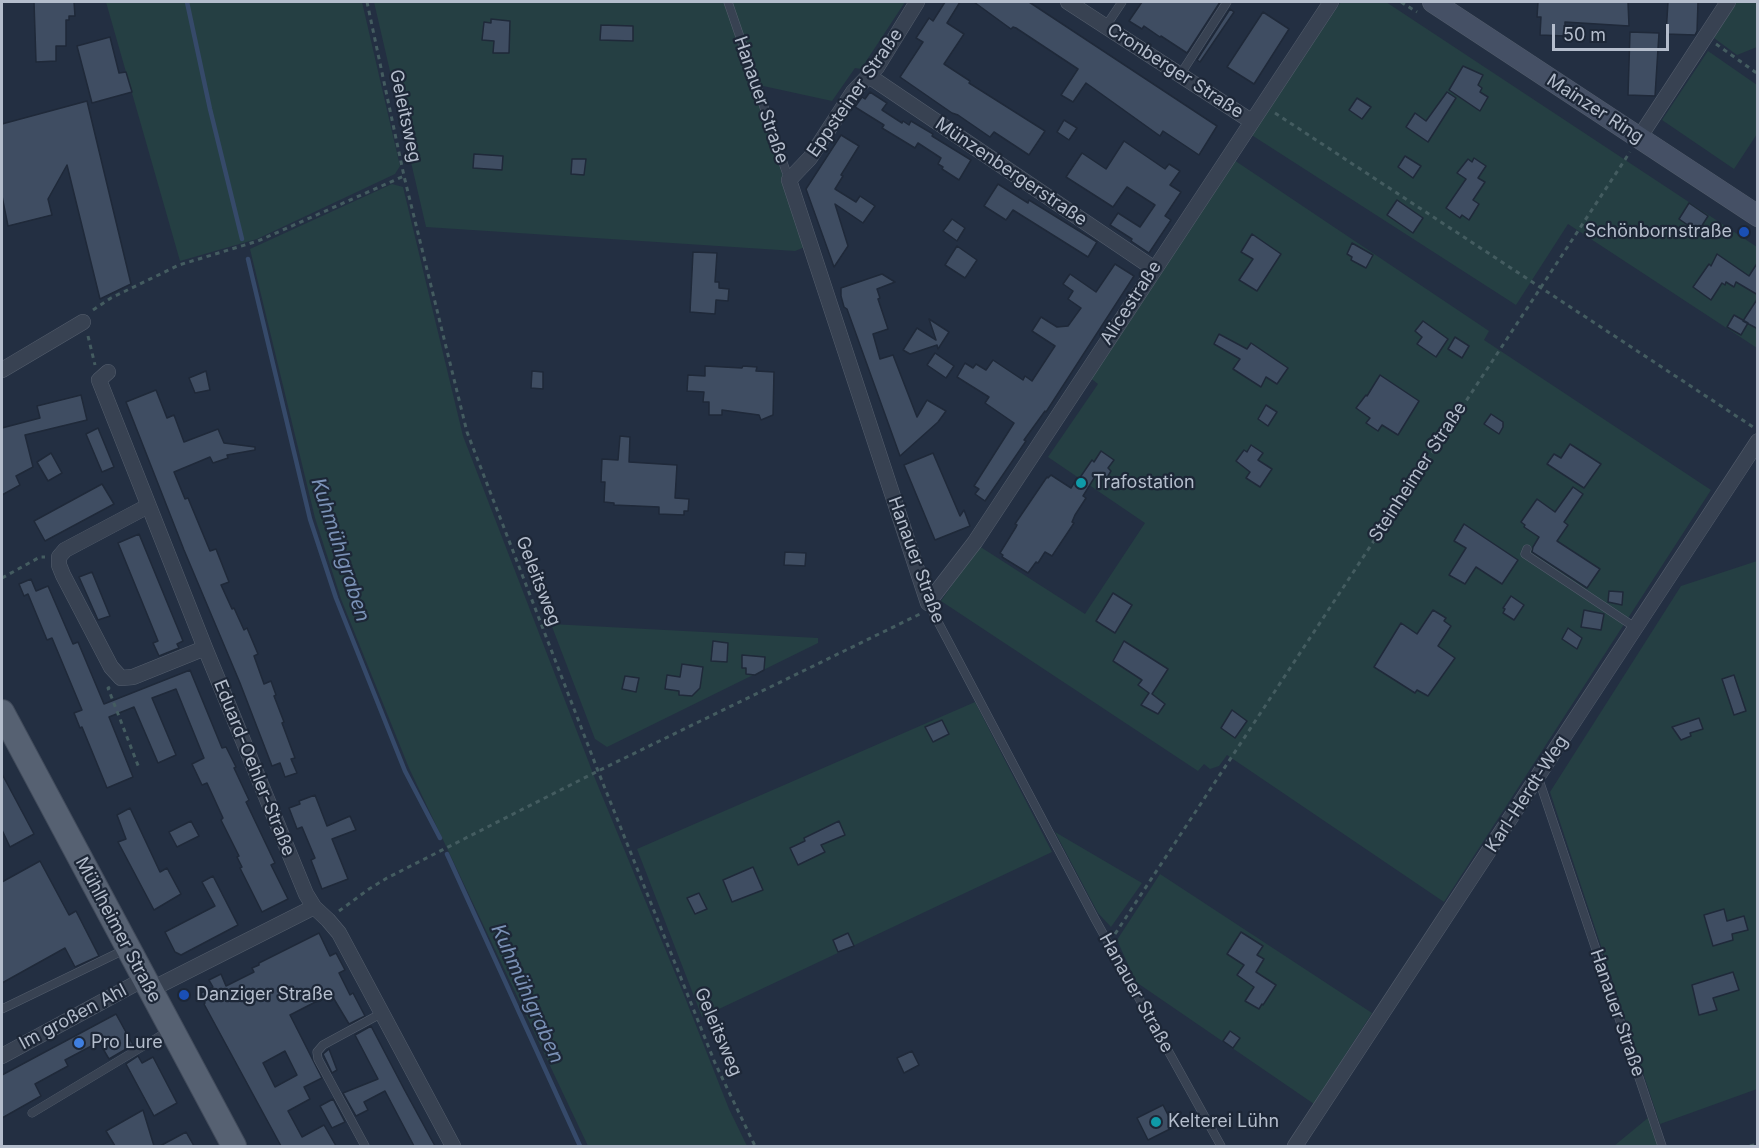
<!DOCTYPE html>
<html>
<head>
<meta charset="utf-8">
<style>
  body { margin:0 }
  #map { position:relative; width:1759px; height:1148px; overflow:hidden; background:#232f42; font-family:Inter,sans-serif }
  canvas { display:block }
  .frame { position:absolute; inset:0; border:3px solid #b4bdcc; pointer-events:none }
  .scale { position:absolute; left:1552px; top:24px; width:117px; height:27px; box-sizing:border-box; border:3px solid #b4bdcc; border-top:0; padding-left:8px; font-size:18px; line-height:21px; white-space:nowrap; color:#b4bdcc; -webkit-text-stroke:4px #1d2737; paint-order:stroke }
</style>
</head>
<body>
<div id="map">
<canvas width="1759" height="1148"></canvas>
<div class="frame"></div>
<div class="scale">50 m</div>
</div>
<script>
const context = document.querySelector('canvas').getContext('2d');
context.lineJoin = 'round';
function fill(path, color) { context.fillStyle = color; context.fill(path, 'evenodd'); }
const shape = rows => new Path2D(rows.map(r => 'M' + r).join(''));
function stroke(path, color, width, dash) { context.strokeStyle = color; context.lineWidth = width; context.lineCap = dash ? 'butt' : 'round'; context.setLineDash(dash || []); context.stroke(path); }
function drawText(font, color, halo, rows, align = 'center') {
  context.font = font + ' Inter,sans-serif'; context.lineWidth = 4.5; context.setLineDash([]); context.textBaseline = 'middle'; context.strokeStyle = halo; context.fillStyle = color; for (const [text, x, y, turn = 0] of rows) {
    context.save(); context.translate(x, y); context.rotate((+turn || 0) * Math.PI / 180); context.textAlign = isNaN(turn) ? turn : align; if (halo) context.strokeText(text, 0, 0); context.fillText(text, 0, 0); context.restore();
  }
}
const green = shape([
  [106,2,362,2,400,166,395,174,257,239,180,261],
  [374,2,905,2,861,69,855,68,832,101,754,84,805,247,795,251,426,227],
  [1341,2,1386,2,1757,247,1757,348,1568,224,1516,305,1250,134],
  [1737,2,1757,2,1757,47,1737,55,1714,38],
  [1708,51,1757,85,1757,134,1734,169,1662,120],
  [1234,160,1489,331,1484,340,1711,490,1444,902,1227,755,1219,766,1210,769,1204,764,1198,771,941,601,979,546,1085,614,1145,523,1048,457,1098,384,1089,377],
  [392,184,403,187,463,436,596,781,682,990,729,1109,747,1146,588,1146,409,768,341,599,315,518,250,249],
  [1757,561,1757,1089,1660,1124,1550,792,1681,586],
  [551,624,818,638,818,643,607,747,595,739],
  [975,702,1052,852,702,1017,637,849],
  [1055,832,1142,883,1111,927,1098,913],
  [1160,874,1372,1013,1314,1104,1136,982,1117,940],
  [1649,1117,1659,1146,1614,1146]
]);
const stream = shape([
  [187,2,210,109,242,239],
  [248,259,310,519,336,598,405,771,440,838],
  [447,854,580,1146]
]);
const building = shape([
  [34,2,74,2,75,16,69,16,69,20,66,20,66,46,56,46,56,61,36,62,34,2],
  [945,2,960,2,947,23,964,34,944,64,970,81,969,83,1045,131,1029,155,994,132,990,137,958,115,952,113,900,77,923,42,916,38,929,18,933,21,945,2],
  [974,2,1029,2,1217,126,1199,155,1163,131,1160,136,1086,83,1073,102,1061,95,1078,69,1016,28,1013,27,1011,29,974,2],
  [1142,2,1220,2,1187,53,1161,36,1160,37,1144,26,1142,29,1129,21,1142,2],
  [1538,2,1628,2,1629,26,1565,22,1565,36,1540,35,1541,17,1537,17,1538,2],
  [1668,2,1698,2,1697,31,1695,35,1666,34,1668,2],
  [1230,9,1234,12,1200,62,1197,60,1230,9],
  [1263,12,1289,29,1254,84,1227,67,1263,12],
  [491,19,510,21,509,53,493,53,494,41,482,40,484,22,491,23,491,19],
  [601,25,633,26,633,41,600,40,601,25],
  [1630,32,1659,33,1655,96,1628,95,1630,32],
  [110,37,119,73,126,72,132,92,92,103,77,46,110,37],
  [1463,66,1483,75,1478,85,1482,88,1480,92,1488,97,1480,111,1449,90,1463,66],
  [870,92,887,103,882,110,902,123,903,121,909,125,911,121,933,134,932,136,971,160,959,180,942,169,943,167,938,164,941,158,918,143,915,148,882,128,884,125,855,107,862,97,865,99,870,92],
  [1447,92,1456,98,1428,142,1406,127,1415,113,1426,121,1447,92],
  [1357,98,1371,107,1362,119,1349,110,1357,98],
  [87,101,131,284,100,299,67,165,48,199,52,215,8,226,2,196,2,124,87,101],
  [1064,120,1077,128,1069,140,1057,132,1064,120],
  [841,135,859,146,841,175,843,176,835,189,856,202,860,196,875,206,863,223,835,204,848,246,834,267,806,189,841,135],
  [1124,141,1165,169,1169,164,1180,171,1170,185,1181,192,1165,216,1171,220,1149,253,1131,241,1132,239,1110,225,1118,213,1140,227,1155,205,1127,187,1113,207,1066,177,1082,153,1106,169,1124,141],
  [474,154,503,156,502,170,473,168,474,154],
  [1405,156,1421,166,1413,178,1398,167,1405,156],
  [1474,158,1486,166,1478,178,1485,182,1473,200,1479,204,1469,220,1462,215,1460,218,1446,208,1466,179,1457,173,1468,159,1472,162,1474,158],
  [572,159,586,159,584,175,571,174,572,159],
  [998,184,1028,203,1029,200,1097,242,1088,257,1013,210,1006,220,984,206,998,184],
  [1397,200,1423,218,1413,233,1387,215,1397,200],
  [1689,203,1708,216,1698,232,1679,219,1689,203],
  [952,219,965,228,957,241,943,231,952,219],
  [1252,234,1281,254,1257,291,1239,280,1253,259,1241,252,1252,234],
  [1352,243,1373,255,1366,268,1351,260,1352,257,1347,254,1352,243],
  [957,246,977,260,965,278,945,265,957,246],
  [693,252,717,253,715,282,719,282,719,288,729,289,728,301,716,300,715,314,690,312,693,252],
  [1717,254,1749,276,1758,262,1758,295,1736,282,1734,287,1726,282,1725,285,1722,283,1711,300,1693,287,1709,264,1711,266,1717,254],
  [1115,264,1134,276,1046,412,1045,411,1024,440,1026,441,985,501,975,494,979,489,974,486,1014,423,985,403,989,397,957,377,965,363,973,368,976,364,986,370,993,360,1023,380,1025,376,1032,381,1055,346,1032,331,1041,317,1057,327,1068,326,1081,308,1068,299,1073,291,1063,284,1070,274,1096,292,1115,264],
  [882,274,895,282,877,289,880,298,878,299,888,329,873,334,880,359,893,355,917,417,927,400,946,411,938,422,900,456,847,309,844,307,841,296,841,288,882,274],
  [1758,298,1758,329,1743,321,1758,298],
  [1734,315,1748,323,1741,335,1727,327,1734,315],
  [929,319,949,332,938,349,937,345,910,354,903,350,917,328,936,340,929,319],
  [1423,321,1448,339,1436,357,1417,344,1422,337,1415,331,1423,321],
  [1219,334,1247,349,1251,343,1288,368,1277,384,1266,377,1261,387,1233,369,1240,359,1214,344,1219,334],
  [1455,337,1469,346,1462,358,1448,349,1455,337],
  [935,353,954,366,946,378,927,365,935,353],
  [705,366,742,368,743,366,757,367,756,371,774,372,773,415,761,420,759,415,722,410,722,415,709,415,709,402,703,402,704,392,687,391,688,375,705,376,705,366],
  [206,371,210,390,195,393,189,378,206,371],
  [532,371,543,372,543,389,531,388,532,371],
  [1380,375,1419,401,1398,435,1382,425,1378,431,1366,423,1370,418,1356,408,1366,395,1367,396,1380,375],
  [156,390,167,418,174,415,184,442,218,429,224,443,255,447,255,450,227,455,228,458,213,463,210,457,174,472,185,499,188,498,210,551,216,549,229,582,221,585,232,609,234,608,244,630,247,628,258,654,254,656,264,684,271,681,276,695,274,696,284,722,282,723,295,758,291,759,297,773,285,777,280,763,272,766,240,683,184,550,126,402,156,390],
  [81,395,87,420,25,435,33,467,16,476,20,485,2,495,2,428,40,418,37,406,81,395],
  [1266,405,1277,412,1268,426,1258,419,1266,405],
  [1491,414,1503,422,1503,427,1499,434,1484,424,1491,414],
  [98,428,114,467,102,472,86,434,98,428],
  [620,436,630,437,629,462,677,465,675,498,689,499,688,511,684,511,684,515,659,514,659,507,614,505,614,503,604,502,605,482,601,482,602,459,618,460,620,436],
  [1570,444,1601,464,1584,488,1547,464,1554,454,1561,458,1570,444],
  [1251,445,1263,453,1258,460,1272,469,1260,487,1246,478,1250,472,1236,461,1244,450,1247,452,1251,445],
  [1101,451,1114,460,1108,468,1111,471,1105,481,1096,475,1083,496,1086,498,1075,515,1072,522,1074,523,1052,556,1045,552,1038,563,1036,562,1028,573,1002,557,1003,555,1000,553,1016,527,1017,525,1015,524,1047,477,1048,478,1051,475,1071,488,1077,478,1079,479,1092,460,1094,462,1101,451],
  [51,453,62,473,48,481,37,462,51,453],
  [933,453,960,516,964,510,970,526,935,540,904,465,933,453],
  [102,484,114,504,45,541,34,521,102,484],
  [1573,487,1583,494,1564,522,1568,525,1557,541,1600,569,1587,588,1532,552,1533,547,1539,537,1524,527,1525,525,1521,522,1537,499,1555,512,1573,487],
  [1464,524,1518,560,1502,584,1476,567,1465,584,1449,575,1466,548,1454,541,1464,524],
  [139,534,183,641,177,644,179,648,159,656,153,643,158,641,118,543,139,534],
  [785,552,806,553,805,566,784,565,785,552],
  [92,572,110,616,98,620,79,577,92,572],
  [31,579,36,591,48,586,73,644,78,642,104,704,190,670,222,748,226,747,236,767,234,768,249,800,246,802,275,863,271,865,288,899,262,912,240,868,242,867,237,857,239,856,221,820,223,818,207,783,202,785,192,764,204,758,176,689,152,698,176,755,158,763,134,707,109,717,133,777,107,788,82,727,80,728,74,713,82,710,52,638,47,640,28,594,24,596,19,584,31,579],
  [1609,591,1623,592,1622,605,1608,602,1609,591],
  [1113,593,1132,605,1115,633,1096,621,1113,593],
  [1511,596,1524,605,1514,620,1503,613,1505,609,1503,608,1511,596],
  [1433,610,1446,618,1444,621,1451,626,1438,646,1455,658,1428,696,1417,690,1415,693,1374,667,1401,623,1417,634,1433,610],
  [1584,610,1604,614,1601,630,1581,627,1584,610],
  [1568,628,1582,638,1577,649,1562,639,1568,628],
  [713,641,728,643,727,662,711,661,713,641],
  [1124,641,1168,669,1152,694,1165,704,1158,714,1141,705,1149,693,1138,685,1142,680,1113,661,1124,641],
  [742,655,765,657,764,670,755,675,746,674,746,668,742,668,742,655],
  [682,664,703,667,700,688,692,696,679,695,679,691,665,689,667,675,680,677,682,664],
  [1734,675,1746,711,1734,715,1722,679,1734,675],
  [625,676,639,678,636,692,622,689,625,676],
  [1232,710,1247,721,1235,738,1221,728,1232,710],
  [1699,718,1703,729,1690,733,1691,736,1681,740,1672,727,1699,718],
  [942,720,949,734,933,742,925,727,942,720],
  [2,774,34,834,10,847,2,830,2,774],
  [315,795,327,826,350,816,356,830,332,839,348,879,322,889,311,860,315,858,302,827,297,829,289,808,300,804,299,801,315,795],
  [130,808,160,872,167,868,181,894,154,910,118,842,126,839,117,815,130,808],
  [191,821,199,836,177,847,169,832,191,821],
  [839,821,845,835,821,845,825,852,798,865,790,848,805,841,804,838,839,821],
  [40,861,69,915,76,911,99,956,75,967,65,948,2,983,2,882,40,861],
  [753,867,763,890,732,902,723,880,753,867],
  [213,876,238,925,181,955,175,952,165,932,215,906,202,882,213,876],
  [699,893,707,909,695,914,687,898,699,893],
  [1724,909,1727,921,1744,916,1748,930,1732,934,1733,940,1713,946,1704,915,1724,909],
  [1241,932,1263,946,1257,955,1264,959,1256,972,1276,985,1263,1005,1262,1004,1259,1009,1245,1001,1254,987,1237,975,1244,965,1227,954,1241,932],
  [319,933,330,956,336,953,345,970,339,973,350,995,353,993,365,1016,349,1024,331,994,290,1015,322,1078,304,1087,310,1099,288,1111,302,1137,324,1125,336,1146,281,1146,204,1004,205,1003,201,993,213,987,209,980,221,974,226,986,254,972,252,968,259,965,259,963,319,933],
  [285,1051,297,1075,275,1087,263,1063,285,1051],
  [848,933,854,946,838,952,833,940,848,933],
  [1733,972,1739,990,1713,998,1717,1010,1699,1015,1692,985,1733,972],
  [116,1014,133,1045,109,1059,99,1042,65,1060,68,1066,35,1084,41,1096,2,1118,2,1075,116,1014],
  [371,1026,404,1089,435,1146,414,1146,385,1091,364,1102,368,1110,356,1116,343,1093,378,1079,355,1035,371,1026],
  [1230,1031,1240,1038,1233,1048,1223,1041,1230,1031],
  [329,1049,337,1070,332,1073,323,1054,329,1049],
  [912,1051,919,1065,904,1073,897,1058,912,1051],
  [138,1056,142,1063,153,1057,177,1103,154,1116,126,1064,138,1056],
  [333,1099,345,1122,332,1128,320,1106,333,1099],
  [1163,1105,1174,1127,1148,1140,1137,1118,1163,1105],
  [143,1110,154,1146,115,1146,106,1131,143,1110],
  [186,1132,194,1146,160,1146,186,1132]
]);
const path = shape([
  [367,2,404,176,467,432,598,771,715,1063,755,1146],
  [1401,2,1417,12],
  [1716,44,1758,74],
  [1275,113,1753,427],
  [93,310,111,298,179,265,258,241,404,176],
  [88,336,95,365],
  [2,578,40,557,45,557],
  [110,687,108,688,139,768],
  [339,911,369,889,387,878,598,771,920,614],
  [1115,934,1630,152],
  [1750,1146,1758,1144]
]);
const lane = shape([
  [728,2,789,180],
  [1106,26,1122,2],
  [1180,75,1227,2],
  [1527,549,1525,554,1636,628],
  [928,603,1095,919,1221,1146],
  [1538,777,1662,1146],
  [2,1009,124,950],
  [32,1113,170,1030],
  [365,1146,318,1059,317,1052,323,1045,382,1013]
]);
const street = shape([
  [917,2,877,67,853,92,810,158,789,180,928,603],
  [1068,2,1251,121],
  [869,76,1153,268],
  [1639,138,1728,2],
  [2,370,83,322],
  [108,372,99,380,205,648,306,894,314,907,328,920,339,933,453,1146],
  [148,506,65,550,59,557,59,565,63,575,111,667,121,678,133,677,205,648],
  [928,603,975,542,1331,2],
  [150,990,314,907],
  [2,1056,144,979],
  [1295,1146,1758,441]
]);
const secondary = shape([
  [1433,2,1758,216]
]);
const primary = shape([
  [2,712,234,1146]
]);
const markers = [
  [1744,232,6,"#1a4fb4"],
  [1081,483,6,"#0f9aa8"],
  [184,995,6,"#1a4fb4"],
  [79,1043,6,"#3f7fe0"],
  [1156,1122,6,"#0f9aa8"]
];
const streetNames = [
  ["Cronberger Straße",1175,71,33],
  ["Eppsteiner Straße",855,93,-55],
  ["Hanauer Straße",761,100,71],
  ["Mainzer Ring",1595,109,33],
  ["Geleitsweg",405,116,78],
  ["Münzenbergerstraße",1011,172,34],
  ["Alicestraße",1131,303,-57],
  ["Steinheimer Straße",1418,472,-57],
  ["Hanauer Straße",916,560,70],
  ["Geleitsweg",538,581,69],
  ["Eduard-Oehler-Straße",254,768,68],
  ["Karl-Herdt-Weg",1527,794,-57],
  ["Mühlheimer Straße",118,930,62],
  ["Hanauer Straße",1136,993,61],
  ["Hanauer Straße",1617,1013,71],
  ["Im großen Ahl",73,1017,-28],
  ["Geleitsweg",718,1032,67]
];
const poiNames = [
  ["Schönbornstraße",1732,232,"right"],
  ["Trafostation",1093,483],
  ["Danziger Straße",196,995],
  ["Pro Lure",91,1043],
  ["Kelterei Lühn",1168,1122]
];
const waterNames = [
  ["Kuhmühlgraben",340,550,72],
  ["Kuhmühlgraben",527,994,66]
];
fill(green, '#253f43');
stroke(stream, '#364a6a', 4.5);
fill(building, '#3f4d62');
stroke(building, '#1f2939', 1.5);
stroke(lane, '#535d6c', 9);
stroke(street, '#535d6c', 16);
stroke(secondary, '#535d6c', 22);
stroke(primary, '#414b5b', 26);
stroke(path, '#445c60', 3, [4.5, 4.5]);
stroke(lane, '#384252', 8);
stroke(street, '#384252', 15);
stroke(secondary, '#455065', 21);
stroke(primary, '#566172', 24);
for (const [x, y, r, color] of markers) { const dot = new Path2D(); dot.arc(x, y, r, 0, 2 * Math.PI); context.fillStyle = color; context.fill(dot); stroke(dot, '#1d2737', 2); }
drawText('18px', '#b4bdcc', '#1d2737', streetNames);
drawText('18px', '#b4bdcc', '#1d2737', poiNames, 'left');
drawText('italic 20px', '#7a91b6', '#1d2737', waterNames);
</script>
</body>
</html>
